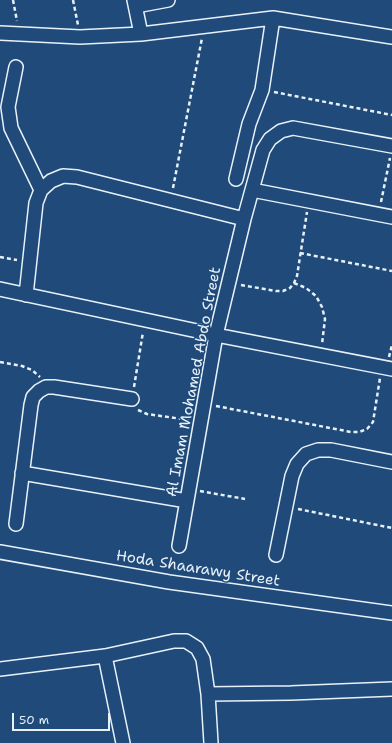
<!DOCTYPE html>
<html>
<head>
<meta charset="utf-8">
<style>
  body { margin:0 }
  #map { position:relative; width:392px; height:743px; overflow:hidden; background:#1f4a7a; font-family:"Shantell Sans",sans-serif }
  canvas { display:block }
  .scale { position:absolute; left:12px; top:713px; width:98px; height:18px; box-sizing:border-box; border:2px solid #e8f1f8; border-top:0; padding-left:5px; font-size:12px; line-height:14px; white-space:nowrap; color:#e8f1f8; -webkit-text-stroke:3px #1f4a7a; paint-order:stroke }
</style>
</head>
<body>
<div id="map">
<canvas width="392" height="743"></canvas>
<div class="scale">50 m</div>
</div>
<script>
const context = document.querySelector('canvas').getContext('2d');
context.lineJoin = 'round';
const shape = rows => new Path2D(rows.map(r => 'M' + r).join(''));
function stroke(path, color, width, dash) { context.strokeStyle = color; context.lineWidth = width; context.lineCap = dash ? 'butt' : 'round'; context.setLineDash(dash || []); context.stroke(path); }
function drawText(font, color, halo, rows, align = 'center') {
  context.font = font + ' "Shantell Sans",sans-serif'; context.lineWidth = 3; context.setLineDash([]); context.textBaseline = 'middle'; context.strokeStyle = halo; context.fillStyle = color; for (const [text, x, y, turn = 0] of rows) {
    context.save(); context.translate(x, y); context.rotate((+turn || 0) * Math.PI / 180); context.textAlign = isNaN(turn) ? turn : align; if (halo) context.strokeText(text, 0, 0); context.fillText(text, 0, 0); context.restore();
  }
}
const path = shape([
  [13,0,17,21],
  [73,0,78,25],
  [274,92,392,115],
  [173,188,202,38],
  [381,202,390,158],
  [300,253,392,271],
  [0,257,17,260],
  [294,283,306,288,316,296,322,307,325,319,322,344],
  [241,285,276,291,283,291,290,288,294,283,297,276,307,212],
  [389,357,392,345],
  [0,362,22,366,32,370,40,377],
  [134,387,143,332],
  [216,406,351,432,359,432,367,429,373,422,380,378],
  [138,410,147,414,189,420],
  [200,491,245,499],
  [298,509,392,528]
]);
const minor = shape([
  [134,0,141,34],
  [136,6,168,0],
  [0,33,80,37,141,34,273,18,392,37],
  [16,67,8,107,11,128,41,190],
  [236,179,249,124,262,90,273,18],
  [252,190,392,217],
  [0,289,216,335,392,369],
  [26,295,36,203,41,190,51,181,63,176,77,177,244,219],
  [22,473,187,501],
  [16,524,31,405,33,397,39,391,46,387,54,387,132,399],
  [179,546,216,335,244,219,263,150,270,139,281,131,293,128,392,146],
  [0,552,169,582,392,613],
  [276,555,292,476,297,464,306,454,318,450,331,450,392,462],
  [105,656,123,743],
  [0,669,105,656,174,641,186,641,197,648,203,659,208,694,211,743],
  [208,694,291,693,392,689]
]);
const streetNames = [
  ["Al Imam Mohamed Abdo Street",194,382,-79],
  ["Hoda Shaarawy Street",198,569,9]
];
stroke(minor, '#e8f1f8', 16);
stroke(path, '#e8f1f8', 2.5, [4, 3]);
stroke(minor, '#1f4a7a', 13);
drawText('15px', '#e8f1f8', '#1f4a7a', streetNames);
</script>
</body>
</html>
